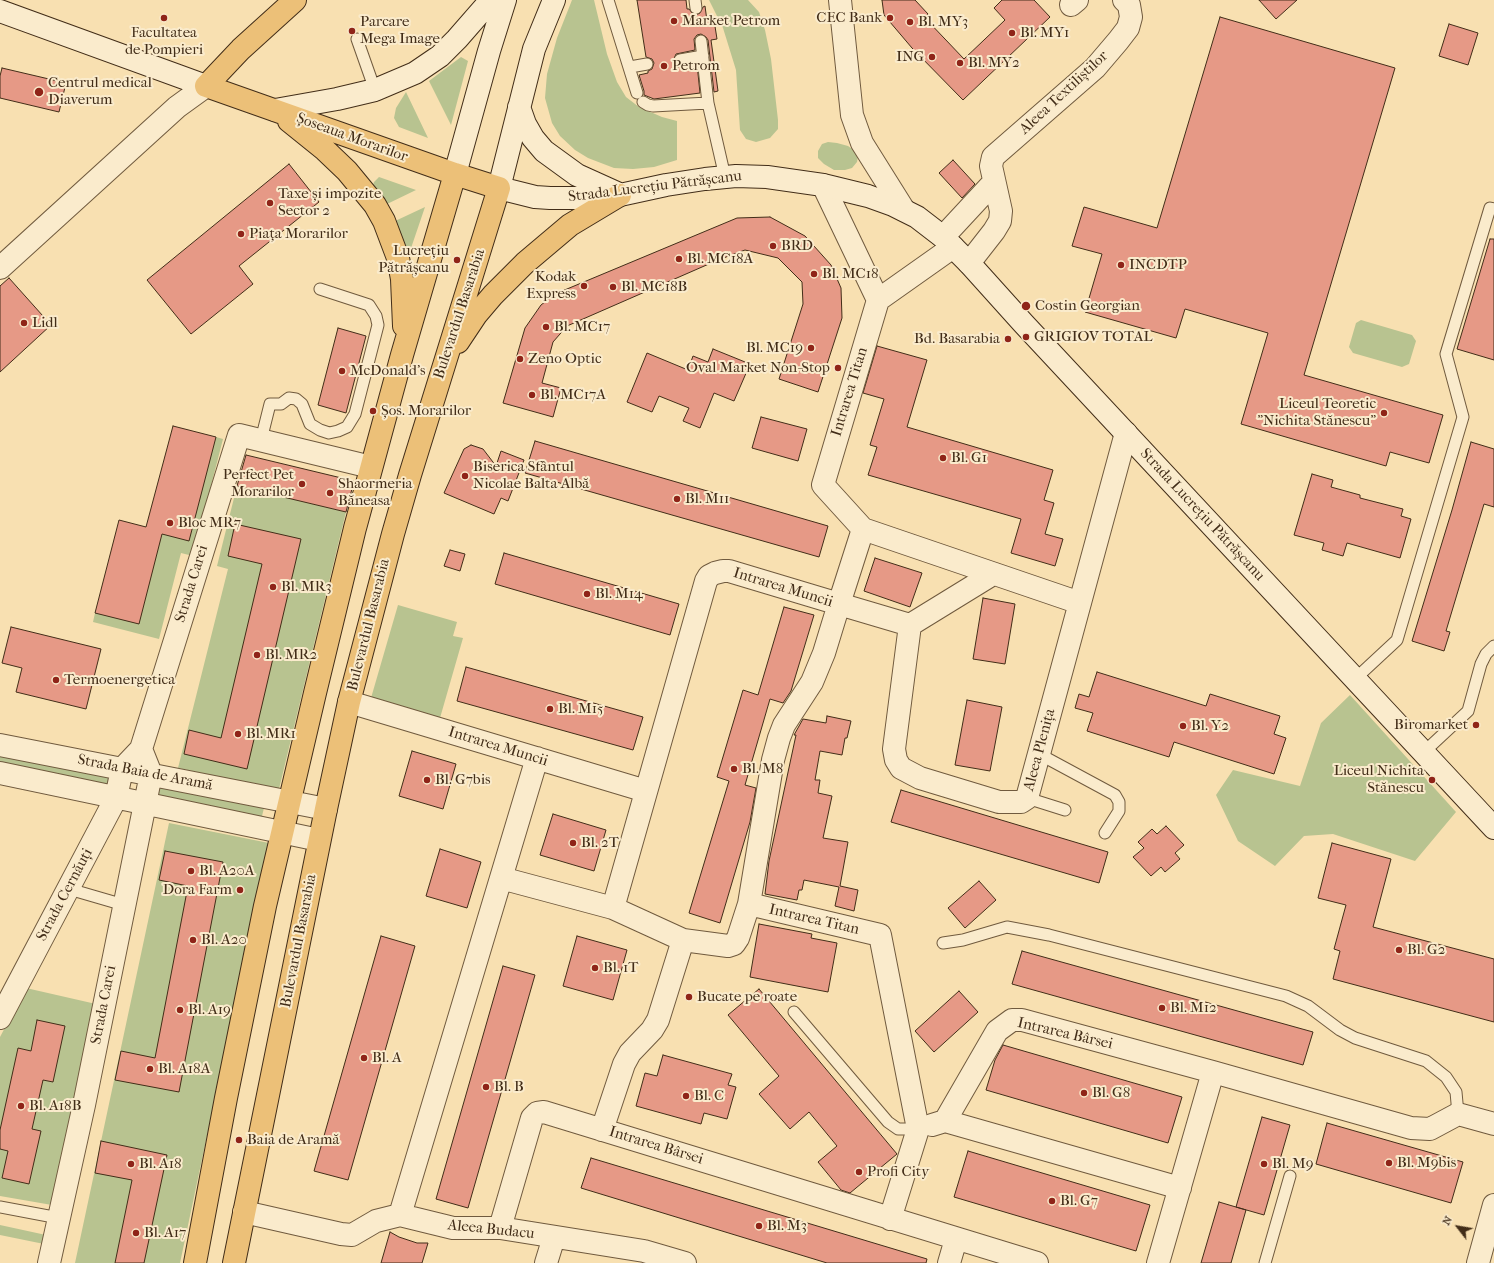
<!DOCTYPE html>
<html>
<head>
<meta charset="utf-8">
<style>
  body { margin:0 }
  #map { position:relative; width:1494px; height:1263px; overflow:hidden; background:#f8e0b1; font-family:"IM FELL French Canon",serif }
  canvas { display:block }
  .north { position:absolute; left:1438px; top:1207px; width:40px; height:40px; -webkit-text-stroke:3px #faebcc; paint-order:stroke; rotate:301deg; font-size:11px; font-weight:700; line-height:16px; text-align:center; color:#422d18 }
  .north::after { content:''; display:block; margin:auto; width:14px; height:18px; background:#422d18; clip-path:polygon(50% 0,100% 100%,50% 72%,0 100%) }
</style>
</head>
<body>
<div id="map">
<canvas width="1494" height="1263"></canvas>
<div class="north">N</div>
</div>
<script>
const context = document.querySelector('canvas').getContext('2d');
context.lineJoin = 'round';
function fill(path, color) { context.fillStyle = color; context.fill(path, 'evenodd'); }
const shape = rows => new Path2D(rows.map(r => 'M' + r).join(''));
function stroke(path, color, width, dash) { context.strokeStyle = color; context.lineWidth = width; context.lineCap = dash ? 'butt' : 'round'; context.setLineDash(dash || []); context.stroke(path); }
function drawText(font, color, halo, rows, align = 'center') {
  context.font = font + ' "IM FELL French Canon",serif'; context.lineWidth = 4; context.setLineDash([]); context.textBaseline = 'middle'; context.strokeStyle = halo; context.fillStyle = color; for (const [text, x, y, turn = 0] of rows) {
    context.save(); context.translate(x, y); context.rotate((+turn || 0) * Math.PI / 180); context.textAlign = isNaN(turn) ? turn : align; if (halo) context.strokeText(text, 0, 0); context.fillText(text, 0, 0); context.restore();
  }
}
const green = shape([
  [572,0,594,0,607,54,617,82,626,97,639,107,662,117,677,121,677,160,654,167,633,169,614,168,588,158,575,150,560,136,552,123,545,98,547,74,557,38],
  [709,0,748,0,759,12,765,30,771,59,778,120,778,129,770,138,756,142,746,139,740,130,736,70,723,28],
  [461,57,468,61,451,125,429,81],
  [406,92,428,138,399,127,394,118,396,108],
  [828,142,837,143,848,146,855,151,858,156,857,162,852,168,845,170,834,170,824,164,818,158,818,151,822,144],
  [379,177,416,190,385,205,372,188,374,182],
  [425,207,409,254,393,222],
  [1361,320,1412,335,1416,341,1409,364,1402,367,1353,353,1349,347,1356,323],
  [216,437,223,439,193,556,181,553,159,639,93,622,95,613,162,534],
  [237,486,346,512,279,789,178,768,228,569,217,566],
  [398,605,457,622,453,636,463,638,440,718,371,698],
  [1350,695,1456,812,1415,861,1333,834,1304,836,1275,866,1238,841,1216,795,1233,770,1300,786,1321,723],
  [0,749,109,773,109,785,0,771],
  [162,783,262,804,264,808,262,816,259,820,158,799,157,787],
  [169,823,269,843,180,1263,75,1263],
  [26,988,96,1004,52,1205,0,1196,0,1037],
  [0,1225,46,1235,44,1244,0,1235]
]);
const building = shape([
  [637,0,686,0,687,9,689,9,693,14,696,15,700,13,703,7,705,6,707,21,714,20,717,39,711,40,718,91,714,92,708,40,706,37,701,34,697,35,694,39,695,50,676,54,673,61,674,64,678,67,697,64,700,93,654,99,644,95,644,91,639,75,648,73,648,71,652,69,654,63,652,59,646,57,637,0],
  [882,0,915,0,928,14,925,18,964,59,1005,20,994,8,1002,0,1034,0,1050,17,963,100,912,48,884,15,882,0],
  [1259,0,1297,0,1276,19,1259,0],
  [1220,17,1395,68,1304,375,1443,415,1429,463,1390,452,1386,466,1241,424,1268,333,1185,309,1176,338,1085,312,1102,254,1072,246,1084,207,1157,228,1220,17],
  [1449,24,1478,33,1468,65,1439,56,1449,24],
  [2,68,66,83,59,112,0,98,0,76,2,68],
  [953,160,975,184,962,198,939,173,953,160],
  [289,164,319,202,239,266,253,284,191,334,147,280,289,164],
  [770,217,805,236,831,265,841,288,842,318,818,392,779,379,803,304,802,282,778,258,745,250,718,260,567,326,553,342,542,383,561,388,553,417,503,403,525,328,541,305,555,294,737,218,770,217],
  [1490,239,1494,239,1494,360,1457,349,1490,239],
  [9,278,51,325,0,372,0,286,9,278],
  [338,328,366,336,346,413,318,405,338,328],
  [877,346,927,360,907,427,1053,470,1044,500,1054,503,1045,534,1063,539,1055,566,1011,553,1021,519,868,475,877,447,870,445,884,399,863,393,877,346],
  [713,349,750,364,734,401,714,393,700,428,683,421,689,408,659,396,652,412,627,402,647,353,688,370,693,356,708,362,713,349],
  [761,417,807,429,798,461,752,448,761,417],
  [173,426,216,437,189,541,162,534,139,624,95,613,119,520,146,527,173,426],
  [535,441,828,526,819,557,525,473,535,441],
  [1471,442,1494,449,1494,507,1484,504,1446,631,1450,632,1444,651,1412,641,1452,510,1471,442],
  [471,445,483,449,496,466,501,451,524,460,508,501,501,498,494,514,444,493,464,449,471,445],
  [246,455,354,481,346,512,237,486,246,455],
  [1312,474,1333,480,1331,487,1360,495,1360,498,1403,509,1401,516,1411,519,1400,558,1347,543,1343,556,1322,550,1324,543,1294,535,1312,474],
  [235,524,301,539,247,769,184,754,189,730,221,738,262,564,228,556,235,524],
  [450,550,465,554,460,571,444,566,450,550],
  [504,553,679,604,670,635,495,584,504,553],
  [875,558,922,573,910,607,864,591,875,558],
  [983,598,1015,604,1005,664,973,659,983,598],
  [784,607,814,615,791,691,783,703,770,699,745,785,756,788,750,822,720,923,689,913,729,781,717,777,743,690,758,695,784,607],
  [11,627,101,649,86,709,16,692,22,668,2,663,11,627],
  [466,667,643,717,633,750,457,701,466,667],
  [1097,672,1206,706,1210,694,1280,716,1274,734,1286,738,1274,774,1174,742,1169,757,1087,731,1093,713,1075,708,1079,694,1089,697,1097,672],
  [967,700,1002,707,990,771,955,765,967,700],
  [827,716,851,721,847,738,845,738,842,755,820,751,815,780,820,780,818,793,832,796,823,838,848,842,840,886,858,890,854,911,835,906,839,887,804,880,802,890,799,890,797,900,765,894,769,861,796,735,794,735,803,719,826,723,827,716],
  [412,751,456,764,443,809,399,796,412,751],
  [901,790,1108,852,1099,883,891,822,901,790],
  [553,814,606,830,594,871,540,855,553,814],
  [1166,826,1184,845,1175,853,1180,859,1165,872,1161,867,1151,876,1133,857,1144,848,1138,842,1152,829,1157,834,1166,826],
  [1332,843,1391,859,1373,927,1494,959,1494,1022,1333,979,1340,951,1334,949,1346,905,1318,898,1332,843],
  [440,849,481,862,467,908,426,896,440,849],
  [165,851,223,862,179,1092,115,1080,121,1051,155,1058,188,886,159,880,165,851],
  [979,881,996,900,965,928,948,908,979,881],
  [759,924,812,934,811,938,837,943,828,992,750,977,759,924],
  [381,936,415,946,348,1180,314,1171,381,936],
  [577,936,627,950,613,1000,563,986,577,936],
  [1022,951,1313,1032,1303,1065,1012,984,1022,951],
  [503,966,535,975,468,1208,436,1199,503,966],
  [759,989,897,1154,850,1193,841,1190,818,1162,837,1146,809,1112,790,1129,759,1094,779,1076,728,1015,759,989],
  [959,991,978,1012,934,1052,915,1031,959,991],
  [37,1020,65,1026,53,1082,43,1080,32,1129,41,1131,29,1184,2,1178,8,1151,0,1149,0,1130,18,1048,31,1051,37,1020],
  [1003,1045,1182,1097,1168,1143,986,1090,995,1060,1003,1045],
  [663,1055,732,1074,728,1085,736,1087,727,1119,704,1113,701,1124,636,1106,645,1073,657,1076,663,1055],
  [1262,1117,1290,1125,1264,1215,1236,1207,1262,1117],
  [1327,1123,1463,1162,1451,1203,1316,1164,1327,1123],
  [101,1141,167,1155,144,1263,115,1263,132,1180,95,1173,101,1141],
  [968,1151,1150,1205,1136,1251,954,1197,968,1151],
  [591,1158,927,1259,926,1263,827,1263,581,1188,591,1158],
  [1219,1202,1246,1210,1231,1263,1201,1263,1219,1202],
  [390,1232,399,1237,417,1243,428,1243,422,1263,381,1263,390,1232]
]);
const service = shape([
  [608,0,637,93],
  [695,0,696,8],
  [357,39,375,90],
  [701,41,708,103,725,177],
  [680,60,703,56],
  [630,67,647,64],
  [643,102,648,105,653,106,708,103],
  [261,440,270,404,281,404,289,398,296,399,302,404,310,424,320,430,329,433,338,431,347,427,355,414,378,325,376,316,369,305,320,289],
  [1355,679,1397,640,1463,417,1446,354,1490,208,1494,209],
  [1424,752,1468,711,1481,664,1486,654,1494,646],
  [1039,754,1115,795,1119,802,1119,811,1105,833],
  [1027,798,1065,810],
  [69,889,124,905],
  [943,943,963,940,1007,927,1049,935,1286,996,1308,1006,1340,1030,1355,1038,1426,1061,1446,1077,1456,1092,1458,1114],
  [794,1012,888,1122,898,1129,918,1129],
  [0,1207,59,1218],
  [1265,1263,1290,1176]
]);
const minor = shape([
  [840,0,852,115,862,143,904,210],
  [1071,5,1077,0],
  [823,185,878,300],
  [943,237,994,182],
  [953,247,878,300,823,485,863,529,839,604,910,625,993,574],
  [969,263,994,231,1000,221,1001,211,991,166,993,157,1095,68,1118,41,1128,28,1131,17,1129,5,1124,0],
  [0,268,177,107,206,86],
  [863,529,1080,603],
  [723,571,729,571,839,604,824,653,812,682,784,725,779,738,773,760,749,904,738,938,734,944,728,946,683,940,613,908,706,581,709,576,715,573,723,571],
  [910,625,894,749,896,760,901,768,920,778,999,802,1021,802,1027,798,1126,433],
  [349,702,646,791],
  [0,745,326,809],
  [0,773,319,840],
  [501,878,613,908],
  [749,904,880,935,918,1129,890,1219],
  [0,1018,116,798,122,769,141,749,239,435,371,467],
  [945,1121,997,1031,1012,1020,1022,1020,1213,1072,1411,1128,1430,1129,1458,1114,1494,1124],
  [932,1125,945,1121,1180,1188],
  [602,1130,624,1064,630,1053,652,1030,658,1020,683,940],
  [244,1212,341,1234,352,1235,376,1221,400,1215,453,1228,500,1228,644,1251,685,1263],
  [400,1215,537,758],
  [500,1228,532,1118,537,1113,544,1112,1037,1263],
  [49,1263,84,1105,151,774,141,749],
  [546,1263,554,1237],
  [949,1263,956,1239],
  [1158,1263,1213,1072],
  [1478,1263,1494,1205]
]);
const secondary = shape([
  [554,0,534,49,499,188,535,197,550,198,584,198,620,195,666,185,705,179,736,176,767,177,823,185,868,196,893,205,917,217,943,237,969,263,1023,323,1494,828],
  [0,11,206,86],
  [519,107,525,124,533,138,544,151,577,175,619,194],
  [275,110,337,99,375,90,415,73,440,56,457,39,491,0],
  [455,174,489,51,505,0]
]);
const primary = shape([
  [289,121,325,150,347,171,375,205,384,221,398,258,402,279,404,326],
  [458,342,476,315,493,295,525,263,570,225,620,195],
  [195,1263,226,1098,265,906,315,693,355,528,402,355,455,174],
  [234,1263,326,809,349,702,393,534,410,475,499,188,455,174,206,86,241,49,295,0]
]);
const markers = [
  [164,18,4,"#8f2418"],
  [890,18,4,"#8f2418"],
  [674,21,4,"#8f2418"],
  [910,22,4,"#8f2418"],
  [352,31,4,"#8f2418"],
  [1012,33,4,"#8f2418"],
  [932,57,4,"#8f2418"],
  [960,63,4,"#8f2418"],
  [664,66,4,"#8f2418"],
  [39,92,5,"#8f2418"],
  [270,203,4,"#8f2418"],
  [241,234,4,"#8f2418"],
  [773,246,4,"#8f2418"],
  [679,259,4,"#8f2418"],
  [457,260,4,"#8f2418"],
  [1121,265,4,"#8f2418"],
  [814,274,4,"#8f2418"],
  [584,286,4,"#8f2418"],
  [613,287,4,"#8f2418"],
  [1026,306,5,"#8f2418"],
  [24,323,4,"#8f2418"],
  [546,327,4,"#8f2418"],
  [1026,337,4,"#8f2418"],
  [1008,339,4,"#8f2418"],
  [811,348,4,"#8f2418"],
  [520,359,4,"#8f2418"],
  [838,368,4,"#8f2418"],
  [342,371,4,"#8f2418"],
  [532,395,4,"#8f2418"],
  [373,411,4,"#8f2418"],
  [1384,413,4,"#8f2418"],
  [943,458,4,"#8f2418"],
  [465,476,4,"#8f2418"],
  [302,484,4,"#8f2418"],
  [330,493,4,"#8f2418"],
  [677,499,4,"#8f2418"],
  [170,523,4,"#8f2418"],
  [273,587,4,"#8f2418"],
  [587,594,4,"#8f2418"],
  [257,655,4,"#8f2418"],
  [56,680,4,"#8f2418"],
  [550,709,4,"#8f2418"],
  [1476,725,4,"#8f2418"],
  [1183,726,4,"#8f2418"],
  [238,734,4,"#8f2418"],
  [734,769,4,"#8f2418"],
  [427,780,4,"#8f2418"],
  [1432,780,4,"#8f2418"],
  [573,843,4,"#8f2418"],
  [191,871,4,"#8f2418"],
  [240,890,4,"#8f2418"],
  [193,940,4,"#8f2418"],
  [1399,950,4,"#8f2418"],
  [595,968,4,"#8f2418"],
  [689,997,4,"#8f2418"],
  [1162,1008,4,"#8f2418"],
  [180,1010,4,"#8f2418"],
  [364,1058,4,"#8f2418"],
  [150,1069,4,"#8f2418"],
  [486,1087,4,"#8f2418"],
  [1084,1093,4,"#8f2418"],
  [686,1096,4,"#8f2418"],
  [21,1106,4,"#8f2418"],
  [239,1140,4,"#8f2418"],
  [1389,1163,4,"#8f2418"],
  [131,1164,4,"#8f2418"],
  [1264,1164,4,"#8f2418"],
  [859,1172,4,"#8f2418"],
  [1052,1201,4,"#8f2418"],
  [759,1226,4,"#8f2418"],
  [136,1233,4,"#8f2418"]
];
const poiNames = [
  ["CEC Bank",882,18,"right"],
  ["Market Petrom",682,21],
  ["Parcare",360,22],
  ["Mega Image",360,39],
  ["Bl. MY3",918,22],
  ["Facultatea",164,33,"center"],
  ["de Pompieri",164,50,"center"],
  ["Bl. MY1",1020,33],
  ["ING",924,57,"right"],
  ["Bl. MY2",968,63],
  ["Petrom",672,66],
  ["Centrul medical",48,83],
  ["Diaverum",48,100],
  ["Taxe și impozite",278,194],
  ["Sector 2",278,211],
  ["Piața Morarilor",249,234],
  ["BRD",781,246],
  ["Lucrețiu",449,251,"right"],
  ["Pătrășcanu",449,268,"right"],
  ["Bl. MC18A",687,259],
  ["INCDTP",1129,265],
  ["Bl. MC18",822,274],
  ["Kodak",576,277,"right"],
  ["Express",576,294,"right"],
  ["Bl. MC18B",621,287],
  ["Costin Georgian",1035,306],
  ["Lidl",32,323],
  ["Bl. MC17",554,327],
  ["GRIGIOV TOTAL",1034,337],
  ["Bd. Basarabia",1000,339,"right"],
  ["Bl. MC19",803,348,"right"],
  ["Zeno Optic",528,359],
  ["Oval Market Non-Stop",830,368,"right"],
  ["McDonald's",350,371],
  ["Bl. MC17A",540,395],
  ["Liceul Teoretic",1376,404,"right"],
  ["\"Nichita Stănescu\"",1376,421,"right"],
  ["Șos. Morarilor",381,411],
  ["Bl. G1",951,458],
  ["Biserica Sfântul",473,467],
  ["Nicolae Balta Albă",473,484],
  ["Perfect Pet",294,475,"right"],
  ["Morarilor",294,492,"right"],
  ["Shaormeria",338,484],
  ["Băneasa",338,501],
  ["Bl. M11",685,499],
  ["Bloc MR7",178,523],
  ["Bl. MR3",281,587],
  ["Bl. M14",595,594],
  ["Bl. MR2",265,655],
  ["Termoenergetica",64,680],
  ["Bl. M15",558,709],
  ["Biromarket",1468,725,"right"],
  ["Bl. Y2",1191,726],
  ["Bl. MR1",246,734],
  ["Bl. M8",742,769],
  ["Liceul Nichita",1424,771,"right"],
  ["Stănescu",1424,788,"right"],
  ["Bl. G7bis",435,780],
  ["Bl. 2T",581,843],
  ["Bl. A20A",199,871],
  ["Dora Farm",232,890,"right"],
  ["Bl. A20",201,940],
  ["Bl. G2",1407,950],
  ["Bl. 1T",603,968],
  ["Bucate pe roate",697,997],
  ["Bl. M12",1170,1008],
  ["Bl. A19",188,1010],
  ["Bl. A",372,1058],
  ["Bl. A18A",158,1069],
  ["Bl. B",494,1087],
  ["Bl. G8",1092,1093],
  ["Bl. C",694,1096],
  ["Bl. A18B",29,1106],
  ["Baia de Aramă",247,1140],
  ["Bl. M9bis",1397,1163],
  ["Bl. A18",139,1164],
  ["Bl. M9",1272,1164],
  ["Profi City",867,1172],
  ["Bl. G7",1060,1201],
  ["Bl. M3",767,1226],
  ["Bl. A17",144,1233]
];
const streetNames = [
  ["Aleea Textiliștilor",1064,93,-43],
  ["Șoseaua Morarilor",352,138,20],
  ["Strada Lucrețiu Pătrășcanu",655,187,-7],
  ["Bulevardul Basarabia",460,314,-72],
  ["Intrarea Titan",850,392,-73],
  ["Strada Lucrețiu Pătrășcanu",1202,515,47],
  ["Strada Carei",192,584,-73],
  ["Intrarea Muncii",783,588,17],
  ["Bulevardul Basarabia",369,625,-76],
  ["Intrarea Muncii",498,747,17],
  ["Aleea Plenița",1040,750,-75],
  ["Strada Baia de Aramă",145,773,11],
  ["Strada Cernăuți",65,895,-62],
  ["Intrarea Titan",814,920,13],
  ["Bulevardul Basarabia",299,941,-79],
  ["Strada Carei",104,1005,-79],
  ["Intrarea Bârsei",1065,1034,13],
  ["Intrarea Bârsei",656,1146,17],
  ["Aleea Budacu",491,1230,6]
];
fill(green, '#b8c390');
fill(building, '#e69986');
stroke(building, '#422d18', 1);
stroke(service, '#705a3e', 13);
stroke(minor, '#705a3e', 24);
stroke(secondary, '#422d18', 24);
stroke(primary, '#422d18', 24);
stroke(service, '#faebcc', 11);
stroke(minor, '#faebcc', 22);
stroke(secondary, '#faebcc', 22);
stroke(primary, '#ecc078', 22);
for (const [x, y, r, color] of markers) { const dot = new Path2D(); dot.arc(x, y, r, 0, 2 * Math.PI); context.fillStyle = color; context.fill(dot); stroke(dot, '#faebcc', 1.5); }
drawText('15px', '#422d18', '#faebcc', poiNames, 'left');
drawText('15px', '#422d18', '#faebcc', streetNames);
</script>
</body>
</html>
